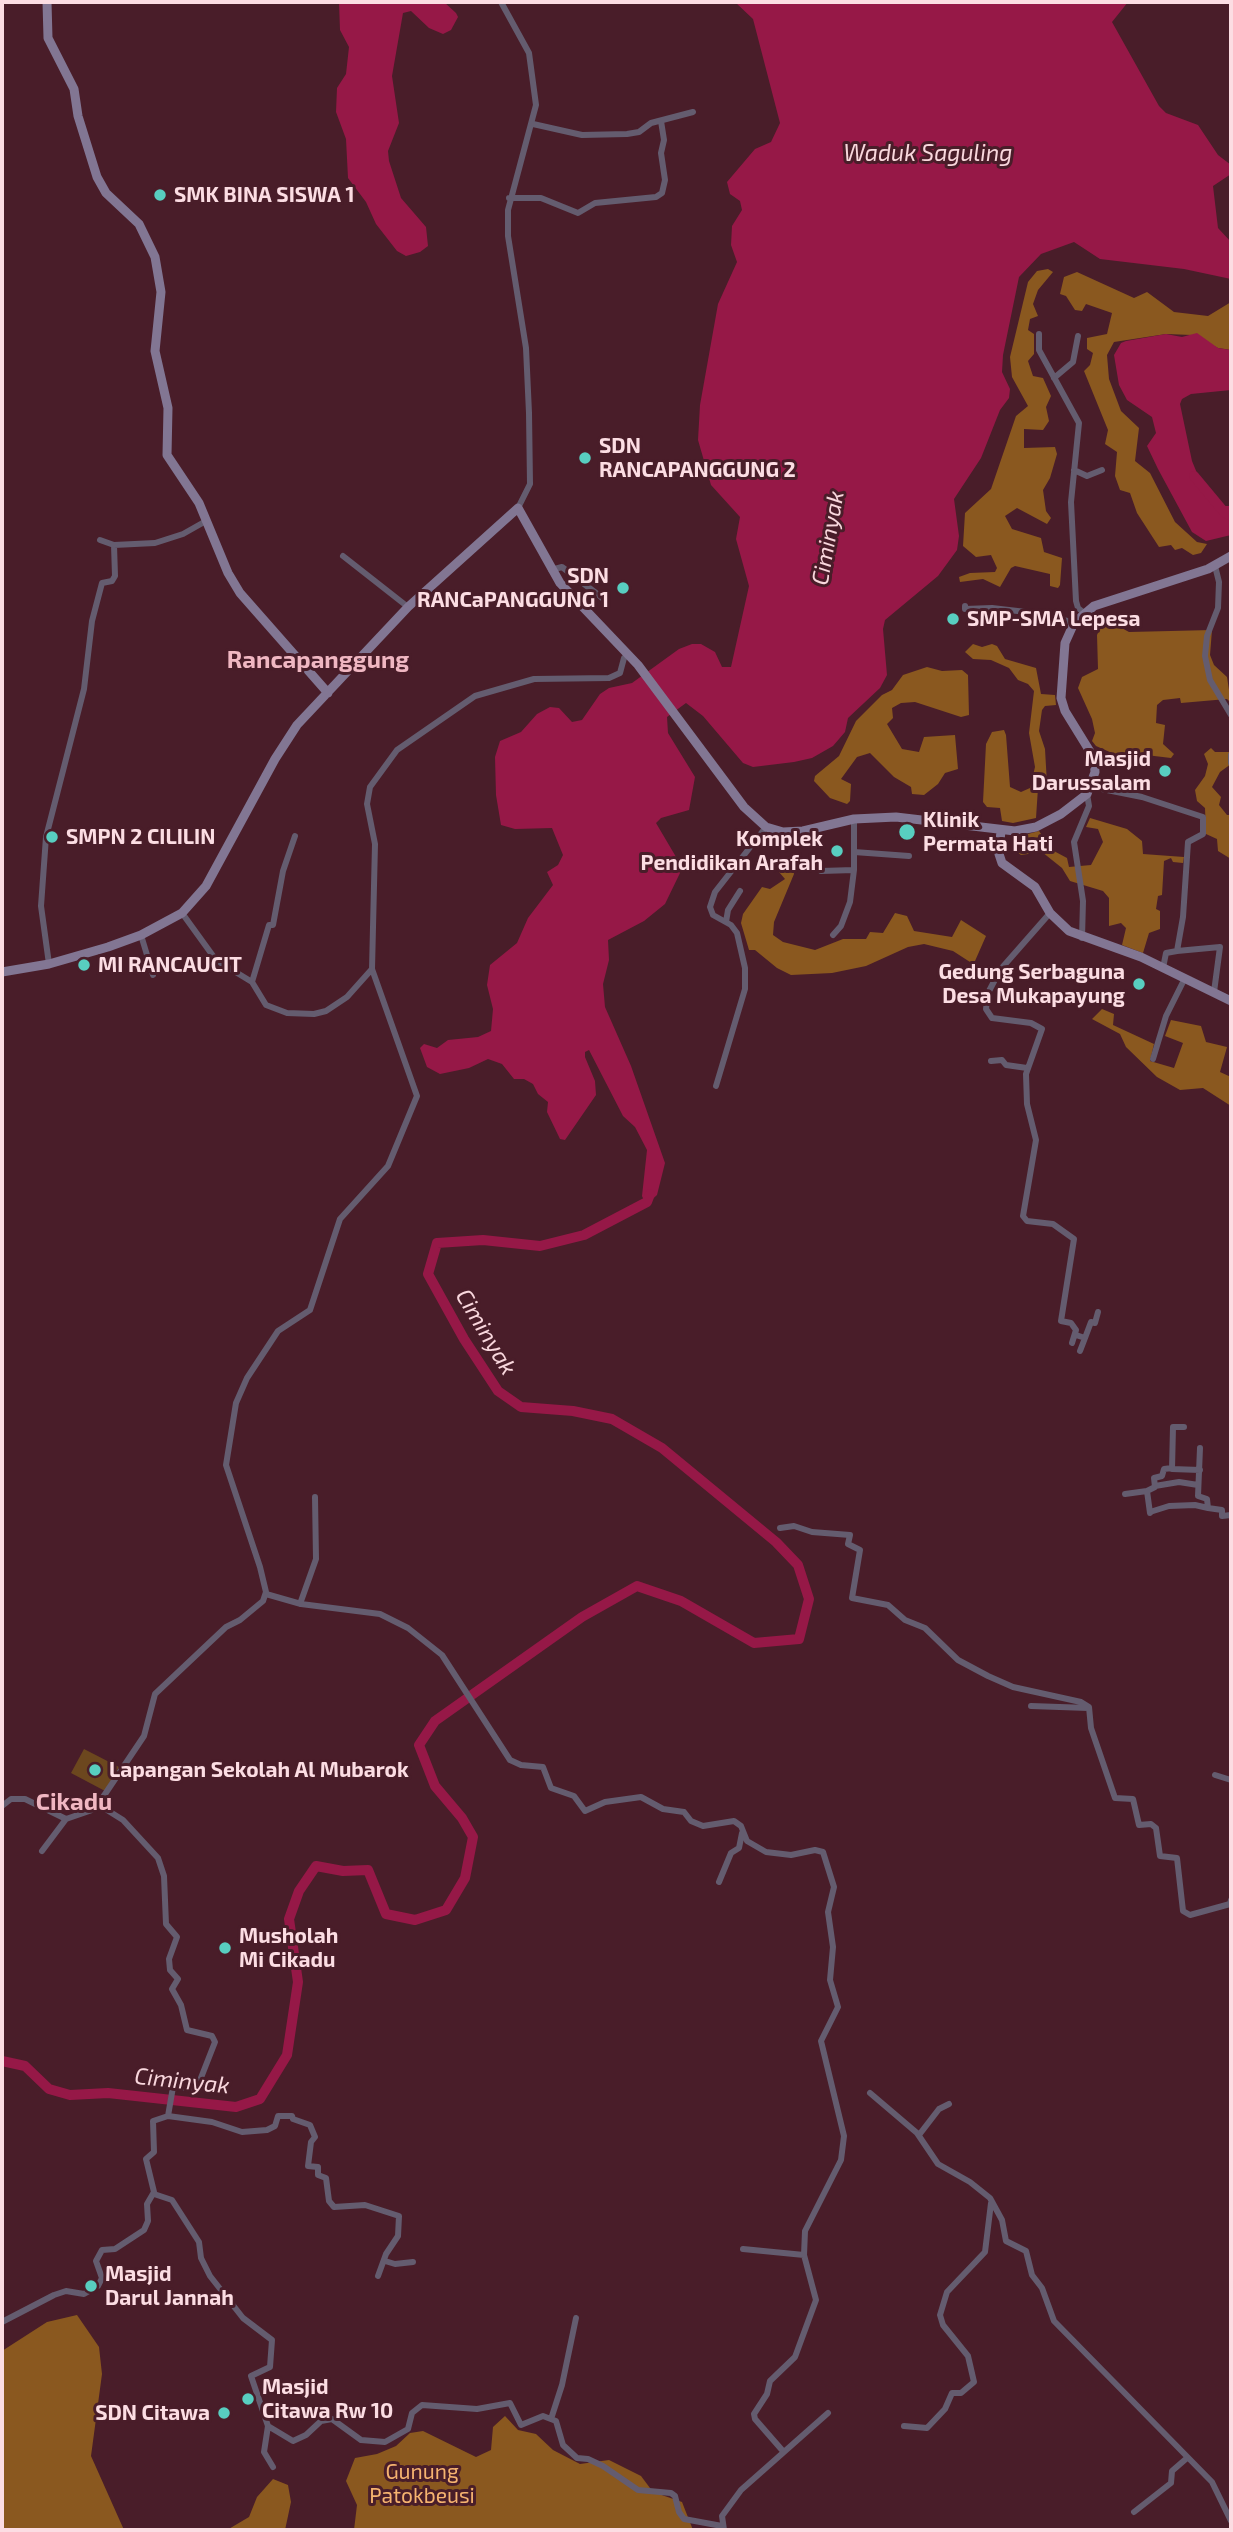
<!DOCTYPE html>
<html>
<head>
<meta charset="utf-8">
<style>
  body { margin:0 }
  #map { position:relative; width:1233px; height:2532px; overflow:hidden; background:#491d29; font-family:"Exo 2",sans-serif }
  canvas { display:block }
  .frame { position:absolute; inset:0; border:4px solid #fcdde3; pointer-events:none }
</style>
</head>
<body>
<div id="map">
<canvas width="1233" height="2532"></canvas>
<div class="frame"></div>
</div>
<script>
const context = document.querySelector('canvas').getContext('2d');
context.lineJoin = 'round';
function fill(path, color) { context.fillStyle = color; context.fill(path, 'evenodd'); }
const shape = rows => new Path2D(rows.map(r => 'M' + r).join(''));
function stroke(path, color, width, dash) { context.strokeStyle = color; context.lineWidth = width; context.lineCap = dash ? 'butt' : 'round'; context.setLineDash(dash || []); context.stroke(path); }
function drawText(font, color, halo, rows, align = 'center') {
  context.font = font + ' "Exo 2",sans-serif'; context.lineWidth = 6; context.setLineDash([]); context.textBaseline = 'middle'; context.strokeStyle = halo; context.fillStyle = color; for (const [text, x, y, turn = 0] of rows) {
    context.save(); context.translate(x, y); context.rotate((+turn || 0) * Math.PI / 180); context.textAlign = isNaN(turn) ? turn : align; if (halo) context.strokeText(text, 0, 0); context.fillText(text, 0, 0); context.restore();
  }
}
const green = shape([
  [84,1749,119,1767,105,1791,71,1773]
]);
const forest = shape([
  [1048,269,1053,272,1038,290,1033,304,1038,316,1030,319,1028,330,1034,334,1034,354,1028,361,1033,376,1043,378,1051,396,1046,407,1049,421,1043,430,1024,429,1024,448,1055,447,1057,454,1050,478,1043,490,1046,511,1051,518,1047,524,1017,508,1005,516,1012,529,1041,538,1044,552,1062,558,1060,585,1058,588,1050,586,1050,574,1015,566,1011,568,1000,587,983,579,960,582,959,577,970,573,995,572,997,568,991,555,976,557,963,546,965,513,991,489,1016,416,1028,406,1012,377,1010,357,1028,282,1037,271],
  [1077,272,1134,298,1147,292,1174,312,1208,316,1231,302,1231,350,1218,348,1192,335,1166,334,1114,342,1107,355,1109,379,1121,411,1139,428,1135,461,1150,473,1175,522,1197,542,1207,544,1201,553,1193,555,1182,548,1175,550,1171,545,1159,547,1137,513,1130,493,1120,490,1115,476,1117,452,1105,444,1108,430,1084,371,1090,365,1093,353,1087,349,1087,338,1107,334,1112,313,1086,304,1082,311,1075,310,1066,296,1060,294,1064,277],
  [1107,620,1129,632,1212,630,1210,655,1214,665,1227,677,1231,703,1227,699,1181,703,1180,698,1163,700,1157,705,1156,723,1165,725,1163,744,1174,754,1171,758,1146,755,1126,759,1096,746,1092,741,1095,733,1092,719,1078,688,1082,677,1098,669,1097,635,1103,622],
  [973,644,982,647,992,644,997,646,1005,659,1036,668,1041,694,1055,695,1056,705,1045,706,1042,710,1039,731,1045,749,1047,784,1038,788,1036,818,1013,823,1002,821,1000,808,987,807,983,802,986,744,992,732,1004,730,1006,735,1010,787,1021,792,1030,788,1035,767,1029,733,1034,691,1028,684,1018,680,1009,668,991,660,973,659,965,652],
  [927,667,942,671,962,670,968,675,969,715,961,717,915,702,901,703,892,708,893,718,887,724,902,749,919,752,924,737,955,735,958,769,945,773,938,784,924,795,912,794,911,787,894,777,870,753,857,757,841,779,851,784,850,801,847,804,830,798,814,781,815,776,839,756,856,721,882,695,892,690,903,675],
  [1211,748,1215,752,1231,752,1231,764,1220,772,1212,787,1221,797,1219,805,1227,815,1231,815,1231,859,1218,851,1217,839,1206,834,1205,808,1197,801,1195,790,1205,776,1208,764,1204,754],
  [1090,818,1127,829,1142,841,1143,854,1184,857,1183,863,1173,862,1171,858,1164,861,1162,895,1158,896,1156,909,1160,911,1160,929,1149,933,1143,953,1122,945,1126,928,1121,923,1109,926,1109,898,1103,891,1070,881,1062,868,1042,852,1021,855,1014,850,1017,837,1039,831,1052,850,1067,858,1069,867,1091,865,1103,842,1098,829,1086,827],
  [782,862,792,862,794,874,774,922,773,935,783,942,815,950,843,939,866,939,870,932,883,933,895,913,907,916,914,931,952,937,961,920,986,936,975,961,970,962,953,951,924,944,908,947,866,966,832,973,791,975,777,968,755,950,749,950,741,923,743,914,762,887,770,889,785,879,779,872,779,866],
  [1102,1009,1114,1014,1113,1025,1154,1044,1150,1061,1174,1068,1183,1043,1165,1036,1171,1020,1201,1026,1206,1042,1227,1047,1220,1072,1231,1077,1231,1106,1203,1088,1180,1090,1157,1077,1126,1047,1120,1034,1092,1019],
  [77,2315,99,2347,102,2374,91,2456,124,2530,2,2530,2,2351,47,2322],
  [505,2416,518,2430,536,2434,553,2450,580,2464,609,2460,641,2476,653,2492,682,2502,693,2530,354,2530,357,2505,346,2481,355,2458,377,2454,396,2446,410,2433,423,2431,476,2457,491,2450,493,2427],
  [273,2479,288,2485,291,2502,285,2530,227,2530,249,2517,257,2497]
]);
const water = shape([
  [339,2,444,2,456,13,458,17,451,30,443,34,429,28,411,11,403,13,392,76,399,123,388,151,389,161,401,198,426,227,428,246,420,252,406,256,397,251,376,224,366,202,348,178,346,139,336,112,337,88,346,74,349,47,340,30],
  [735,2,1128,2,1112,22,1159,106,1166,113,1198,125,1218,155,1231,165,1231,174,1213,186,1218,228,1231,242,1231,279,1184,269,1100,259,1074,242,1041,254,1019,277,1003,355,1002,372,1010,389,1009,398,1000,410,981,458,954,499,959,536,957,550,938,576,885,620,883,629,887,675,880,688,848,718,845,732,833,746,812,758,794,762,753,767,743,763,703,716,686,703,667,717,668,733,695,777,689,810,661,818,656,823,679,862,680,873,665,904,644,921,608,940,609,960,603,984,605,1007,631,1066,665,1163,657,1195,646,1205,642,1196,647,1150,635,1127,623,1116,589,1050,585,1052,585,1057,595,1081,596,1095,565,1140,560,1139,547,1112,548,1102,538,1094,533,1084,524,1079,514,1079,502,1064,488,1059,469,1068,440,1074,427,1067,420,1048,424,1044,437,1048,448,1040,478,1037,491,1031,493,1009,487,985,490,965,517,943,528,918,553,885,547,872,558,865,563,855,552,828,515,829,501,825,496,795,495,757,500,741,521,732,537,714,550,707,559,708,572,722,582,720,600,694,609,688,632,683,679,649,692,644,701,644,715,652,722,667,731,667,749,586,736,539,740,517,711,485,698,440,700,405,718,304,737,262,731,245,732,226,742,210,740,201,730,194,727,182,755,149,771,142,780,123,753,19],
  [1197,333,1218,348,1231,350,1231,390,1191,394,1182,399,1180,404,1192,461,1206,495,1224,506,1231,506,1231,535,1206,541,1192,532,1158,469,1147,446,1156,433,1152,417,1127,400,1119,385,1114,355,1121,343,1126,341,1166,334,1182,337]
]);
const river = shape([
  [1194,476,1224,512,1231,516],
  [2,2061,25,2066,49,2089,70,2095,108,2093,236,2107,260,2099,287,2055,298,1982,289,1919,299,1891,316,1866,343,1871,368,1870,386,1914,415,1920,446,1910,465,1878,473,1837,462,1818,435,1786,419,1745,435,1721,582,1617,637,1586,681,1601,754,1643,799,1639,809,1599,798,1565,776,1542,662,1448,612,1419,573,1411,521,1407,498,1391,464,1339,428,1274,437,1243,483,1240,540,1246,584,1235,647,1202,650,1194]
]);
const street = shape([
  [501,2,529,53,536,105,508,210,508,236,526,348,529,413,530,484,518,508],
  [533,124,582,135,627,134,639,132,651,123,693,112],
  [509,198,541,198,578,213,595,203,656,197,662,193,665,180,661,153,664,140,661,121],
  [1039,334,1039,350,1079,423,1071,502,1076,601,1078,608,1083,612],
  [1054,378,1073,362,1078,336],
  [1074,470,1087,476,1102,470],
  [100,540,114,545],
  [343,556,408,607],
  [1215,566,1219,582,1218,608,1207,636,1205,656,1210,680,1231,715],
  [551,570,562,567,605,600],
  [965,606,965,609,992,608,1043,614,1074,623],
  [1231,755,1231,763],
  [1092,787,1142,797,1203,817,1203,834,1188,842,1183,917,1177,951,1166,953,1163,968],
  [854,852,909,856],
  [821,871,854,870,854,819],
  [182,913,216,960,252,982,266,1005,287,1013,314,1014,326,1011,347,997,372,969],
  [1050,913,1000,970,988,993,986,1009,992,1018,1031,1023,1042,1029,1026,1074,1027,1104,1036,1140,1023,1216,1027,1221,1053,1224,1074,1239,1061,1321,1071,1323,1076,1330,1072,1343],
  [726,922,728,910,740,891],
  [141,935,153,975],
  [833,935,841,926,850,902,854,870],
  [1082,938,1083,901,1074,842,1089,806,1087,794],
  [1177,951,1220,947,1214,992],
  [49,964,41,906,46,837,84,689,92,621,102,583,112,581,115,576,114,545,155,543,183,534,206,521],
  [252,982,269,925,273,925,283,871,295,836],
  [1153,1059,1166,1016,1185,978],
  [991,1061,1002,1060,1006,1065,1027,1068],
  [716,1086,745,989,745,968,737,933,731,925,713,915,710,907,715,892,766,827],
  [1076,1335,1085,1338,1091,1322,1095,1323,1098,1312],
  [1080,1351,1085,1338],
  [1184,1427,1173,1427,1172,1469,1200,1470],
  [1200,1448,1198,1496,1207,1499,1208,1508,1222,1510,1222,1516,1231,1515],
  [1155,1486,1179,1482,1198,1485],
  [1125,1494,1147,1491],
  [1150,1512,1169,1506,1195,1505,1208,1508],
  [1150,1513,1147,1491,1155,1487,1154,1478,1162,1476,1164,1469,1172,1468],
  [780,1528,794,1526,812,1532,850,1535,848,1544,860,1550,852,1598,888,1605,905,1620,925,1628,958,1660,988,1676,1013,1687,1081,1702,1089,1707,1091,1728,1115,1798,1133,1799,1139,1825,1151,1824,1156,1828,1160,1856,1177,1858,1183,1911,1190,1915,1230,1904,1231,1900],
  [266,1594,301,1604,380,1614,408,1628,442,1655,510,1760,521,1765,543,1767,551,1788,574,1796,585,1811,605,1802,641,1797,663,1809,684,1812,691,1821,703,1826,734,1821,741,1826,747,1841,766,1852,791,1855,815,1850,823,1852,834,1887,828,1912,833,1947,830,1980,838,2007,821,2041,844,2136,841,2160,805,2231,804,2255,816,2300,795,2357,770,2381,767,2394,754,2414,755,2419,782,2450],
  [300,1604,316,1559,315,1497],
  [1031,1706,1088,1708],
  [1215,1775,1231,1780],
  [2,1806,11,1799,25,1799,66,1819,95,1809,144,1736,155,1694,226,1627,240,1620,263,1601,266,1592,260,1567,226,1465,236,1403,247,1378,278,1331,310,1310,340,1219,388,1166,417,1096,372,969,375,844,367,804,370,787,397,750,475,696,534,679,609,678,620,673,624,658,628,654],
  [42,1851,66,1819],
  [719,1882,731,1853,739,1848,742,1833],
  [870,2093,917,2133,938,2164,970,2182,990,2198,1002,2220,1006,2241,1026,2251,1032,2275,1042,2288,1054,2321,1212,2482,1231,2521],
  [168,2116,212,2122,242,2132,267,2130,275,2126,278,2116,292,2116,293,2119,310,2125,315,2137,311,2142,308,2166,318,2167,318,2175,326,2178,329,2201,334,2207,365,2205,399,2216,398,2236,386,2254,378,2276],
  [919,2135,939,2109,949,2104],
  [154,2194,172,2200,199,2242,201,2258,210,2276,243,2318,272,2340,270,2367,251,2376,268,2426,264,2452,273,2467],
  [743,2249,804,2255],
  [385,2261,395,2264,413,2262],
  [2,2322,54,2295,66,2291,84,2294,98,2286,102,2278,96,2261,102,2250,115,2249,144,2230,148,2221,147,2204,154,2192,146,2159,154,2152,153,2121,168,2116,173,2087,197,2088,215,2042,212,2036,187,2030,181,2005,172,1989,178,1979,170,1970,169,1959,177,1937,166,1924,164,1876,158,1858,123,1820,99,1805],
  [551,2419,562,2385,576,2318],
  [268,2426,293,2441,306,2435,321,2421,332,2419,361,2440,385,2442,408,2429,412,2413,422,2405,477,2409,510,2403,521,2425,543,2416,556,2421,563,2445,577,2458,588,2459,603,2466,638,2490,671,2493,675,2496,679,2512,684,2519,722,2526],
  [904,2426,927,2428,945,2409,952,2393,961,2393,974,2382,968,2356,943,2325,940,2315,947,2292,985,2252,991,2203],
  [1134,2512,1171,2483,1172,2471,1187,2458],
  [724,2530,722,2516,741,2490,828,2413]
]);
const secondary = shape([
  [47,2,48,38,74,89,78,116,97,177,106,193,139,224,155,257,161,292,155,351,168,408,167,455,199,503,228,573,240,593,328,693],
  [1001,830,999,854,1002,863,1035,887,1050,913,1069,931,1141,957,1231,1001],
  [2,972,49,964,108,947,141,935,182,913,206,886,275,759,297,725,408,607,518,508,560,583,638,665,744,807,766,827,783,832,803,831,854,819,896,817,1015,831,1036,827,1061,814,1087,794,1095,772,1094,758,1065,711,1061,698,1065,643,1074,623,1094,606,1208,569,1231,556]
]);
const markers = [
  [160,195,7,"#58cec0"],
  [585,458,7,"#58cec0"],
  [623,588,7,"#58cec0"],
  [953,619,7,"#58cec0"],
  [1165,771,7,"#58cec0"],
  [907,832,9,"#58cec0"],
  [52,837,7,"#58cec0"],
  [837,851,7,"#58cec0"],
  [84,965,7,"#58cec0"],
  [1139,984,7,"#58cec0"],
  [95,1770,7,"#58cec0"],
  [225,1948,7,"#58cec0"],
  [91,2286,7,"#58cec0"],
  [248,2399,7,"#58cec0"],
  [224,2413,7,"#58cec0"]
];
const poiNames = [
  ["SMK BINA SISWA 1",174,195],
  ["SDN",599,446],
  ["RANCAPANGGUNG 2",599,470],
  ["SDN",609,576,"right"],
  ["RANCaPANGGUNG 1",609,600,"right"],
  ["SMP-SMA Lepesa",967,619],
  ["Masjid",1151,759,"right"],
  ["Darussalam",1151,783,"right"],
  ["Klinik",923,820],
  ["Permata Hati",923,844],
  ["SMPN 2 CILILIN",66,837],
  ["Komplek",823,839,"right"],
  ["Pendidikan Arafah",823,863,"right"],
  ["MI RANCAUCIT",98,965],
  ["Gedung Serbaguna",1125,972,"right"],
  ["Desa Mukapayung",1125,996,"right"],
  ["Lapangan Sekolah Al Mubarok",109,1770],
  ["Musholah",239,1936],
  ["Mi Cikadu",239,1960],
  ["Masjid",105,2274],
  ["Darul Jannah",105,2298],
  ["Masjid",262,2387],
  ["Citawa Rw 10",262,2411],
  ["SDN Citawa",210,2413,"right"]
];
const parkNames = [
  ["Gunung",422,2472],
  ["Patokbeusi",422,2496]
];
const waterNames = [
  ["Waduk Saguling",928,153],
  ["Ciminyak",828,538,-80],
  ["Ciminyak",486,1332,59],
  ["Ciminyak",182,2081,6]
];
const quarterNames = [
  ["Rancapanggung",318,660],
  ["Cikadu",74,1802]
];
fill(green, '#6c471e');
fill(forest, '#8a581f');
fill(water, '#961847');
stroke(river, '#961847', 10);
stroke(street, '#645c6f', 6);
stroke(secondary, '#827693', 9);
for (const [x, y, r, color] of markers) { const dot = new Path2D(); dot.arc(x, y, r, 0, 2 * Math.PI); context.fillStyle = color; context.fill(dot); stroke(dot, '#491d29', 2.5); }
drawText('bold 21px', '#fcdde3', '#491d29', poiNames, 'left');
drawText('21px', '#f6b370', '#491d29', parkNames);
drawText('italic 23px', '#f9d7dd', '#491d29', waterNames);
drawText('bold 24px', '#f0b7c2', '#491d29', quarterNames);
</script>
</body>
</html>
